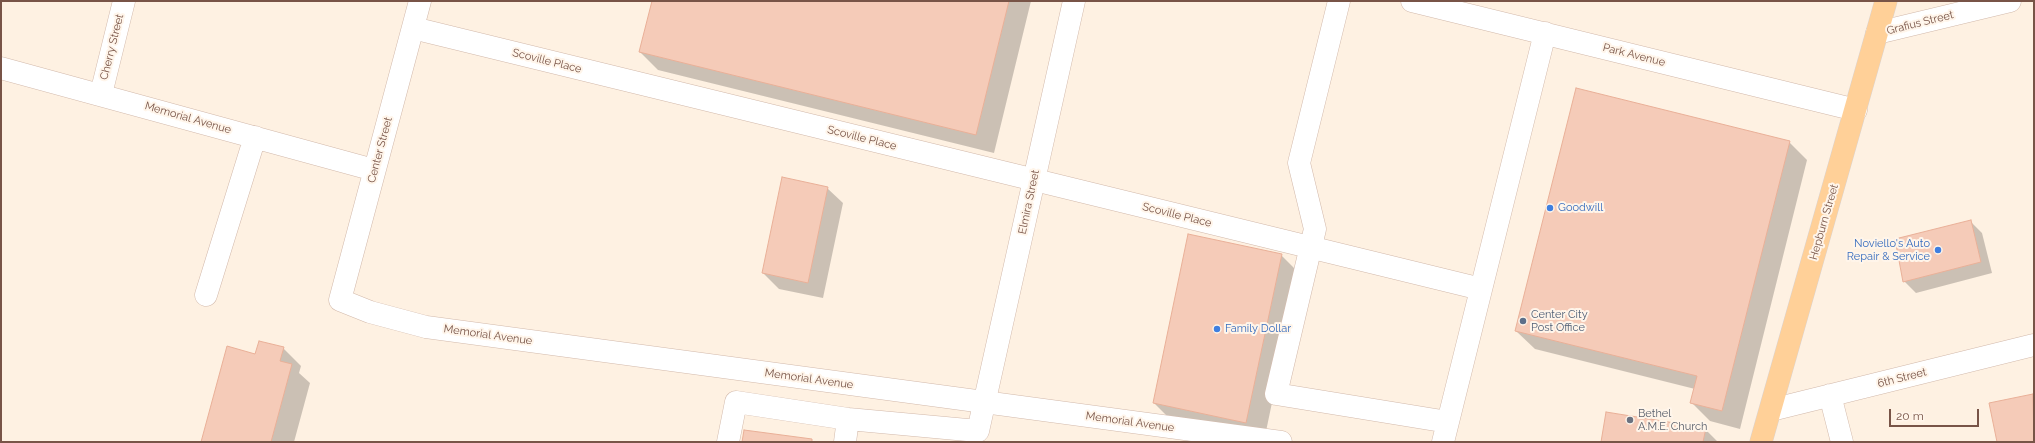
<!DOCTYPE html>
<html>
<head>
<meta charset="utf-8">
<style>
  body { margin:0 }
  #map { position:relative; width:2035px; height:443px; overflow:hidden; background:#fef1e2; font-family:Raleway,sans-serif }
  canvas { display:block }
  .frame { position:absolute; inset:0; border:2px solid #785447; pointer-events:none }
  .scale { position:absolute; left:1889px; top:409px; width:90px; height:18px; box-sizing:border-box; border:2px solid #785447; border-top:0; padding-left:5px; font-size:12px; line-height:14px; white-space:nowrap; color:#785447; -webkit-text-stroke:3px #fff5ea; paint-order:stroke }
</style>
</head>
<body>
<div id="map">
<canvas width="2035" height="443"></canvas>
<div class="frame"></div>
<div class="scale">20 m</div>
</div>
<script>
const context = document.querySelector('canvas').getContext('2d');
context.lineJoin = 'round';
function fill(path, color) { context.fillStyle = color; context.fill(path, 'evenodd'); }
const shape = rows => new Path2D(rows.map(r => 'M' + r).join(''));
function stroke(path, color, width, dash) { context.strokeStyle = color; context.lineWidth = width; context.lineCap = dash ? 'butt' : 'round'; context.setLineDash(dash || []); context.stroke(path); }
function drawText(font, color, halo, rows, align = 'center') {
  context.font = font + ' Raleway,sans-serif'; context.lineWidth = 4; context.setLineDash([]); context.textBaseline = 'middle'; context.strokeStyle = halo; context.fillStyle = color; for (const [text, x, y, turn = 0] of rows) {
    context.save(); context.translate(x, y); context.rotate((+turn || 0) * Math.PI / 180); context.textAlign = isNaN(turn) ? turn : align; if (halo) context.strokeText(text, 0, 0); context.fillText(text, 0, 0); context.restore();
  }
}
const shadow = shape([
  [653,1,1031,1,994,153,658,70,640,52],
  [1789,142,1807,160,1740,429,1710,421,1692,403,1695,389,1535,349,1516,331],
  [827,188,843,203,823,298,779,289,763,273],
  [1970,221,1982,233,1992,273,1916,293,1904,281],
  [1281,255,1299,273,1264,441,1172,421,1154,403],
  [283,348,301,366,299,373,310,383,294,442,202,442,256,355],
  [2033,395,2034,442,1998,442],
  [1705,429,1718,442,1602,442]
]);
const building = shape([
  [652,1,1009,1,976,135,639,52,652,1],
  [1576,88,1790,141,1722,411,1690,403,1697,376,1515,331,1576,88],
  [782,177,828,187,808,283,762,273,782,177],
  [1971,220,1981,262,1903,282,1895,239,1971,220],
  [1188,234,1282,254,1246,423,1153,403,1188,234],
  [259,341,284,347,280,361,292,364,271,442,201,442,227,346,255,354,259,341],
  [2033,394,2034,442,1997,442,1989,403,2033,394],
  [1606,412,1706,428,1703,442,1601,442,1606,412],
  [744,430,812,439,812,442,742,442,744,430]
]);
const minor = shape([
  [420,1,340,300,370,312,426,327,1281,442],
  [1339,1,1299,163,1315,229,1276,394,1448,422],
  [1412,1,1856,110],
  [413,28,1481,289],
  [1877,33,2010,1],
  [1,68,374,170],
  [101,94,124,1],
  [206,295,255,137],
  [1830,395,1842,442],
  [1771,410,2034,345],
  [728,442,736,402,848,419,978,431,1074,1],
  [845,442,848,419],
  [1443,442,1545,33]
]);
const major = shape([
  [1761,442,1886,1]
]);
const markers = [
  [1550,208,4,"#3f7fe0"],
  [1938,250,4,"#3f7fe0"],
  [1523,321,4,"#5c6f8a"],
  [1217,329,4,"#3f7fe0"],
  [1630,420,4,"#6b7280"]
];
const streetNames = [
  ["Grafius Street",1920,23,-14],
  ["Cherry Street",112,47,-76],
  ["Park Avenue",1634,55,14],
  ["Scoville Place",547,61,14],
  ["Memorial Avenue",188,118,16],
  ["Scoville Place",862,138,14],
  ["Center Street",380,150,-75],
  ["Elmira Street",1029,202,-78],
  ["Scoville Place",1177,215,14],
  ["Hepburn Street",1824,222,-74],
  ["Memorial Avenue",488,335,8],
  ["6th Street",1902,378,-14],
  ["Memorial Avenue",809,379,8],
  ["Memorial Avenue",1130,422,8]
];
const shopNames = [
  ["Goodwill",1558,208],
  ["Noviello's Auto",1930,244,"right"],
  ["Repair & Service",1930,257,"right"],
  ["Family Dollar",1225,329]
];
const serviceNames = [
  ["Center City",1531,315],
  ["Post Office",1531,328]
];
const worshipNames = [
  ["Bethel",1638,414],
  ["A.M.E. Church",1638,427]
];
fill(shadow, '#0003');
fill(building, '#f5cbb8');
stroke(building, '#e9af97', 1);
stroke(minor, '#d2b9ab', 23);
stroke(major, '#dcd3cf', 23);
stroke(minor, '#fff', 22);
stroke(major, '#ffd098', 22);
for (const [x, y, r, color] of markers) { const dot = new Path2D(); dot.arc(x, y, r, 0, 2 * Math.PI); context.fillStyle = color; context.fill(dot); stroke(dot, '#fff5ea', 1.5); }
drawText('11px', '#785447', '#fff5ea', streetNames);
drawText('11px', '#366cbe', '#fff5ea', shopNames, 'left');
drawText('11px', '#4e5e75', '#fff5ea', serviceNames, 'left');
drawText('11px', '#5b616d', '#fff5ea', worshipNames, 'left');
</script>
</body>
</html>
